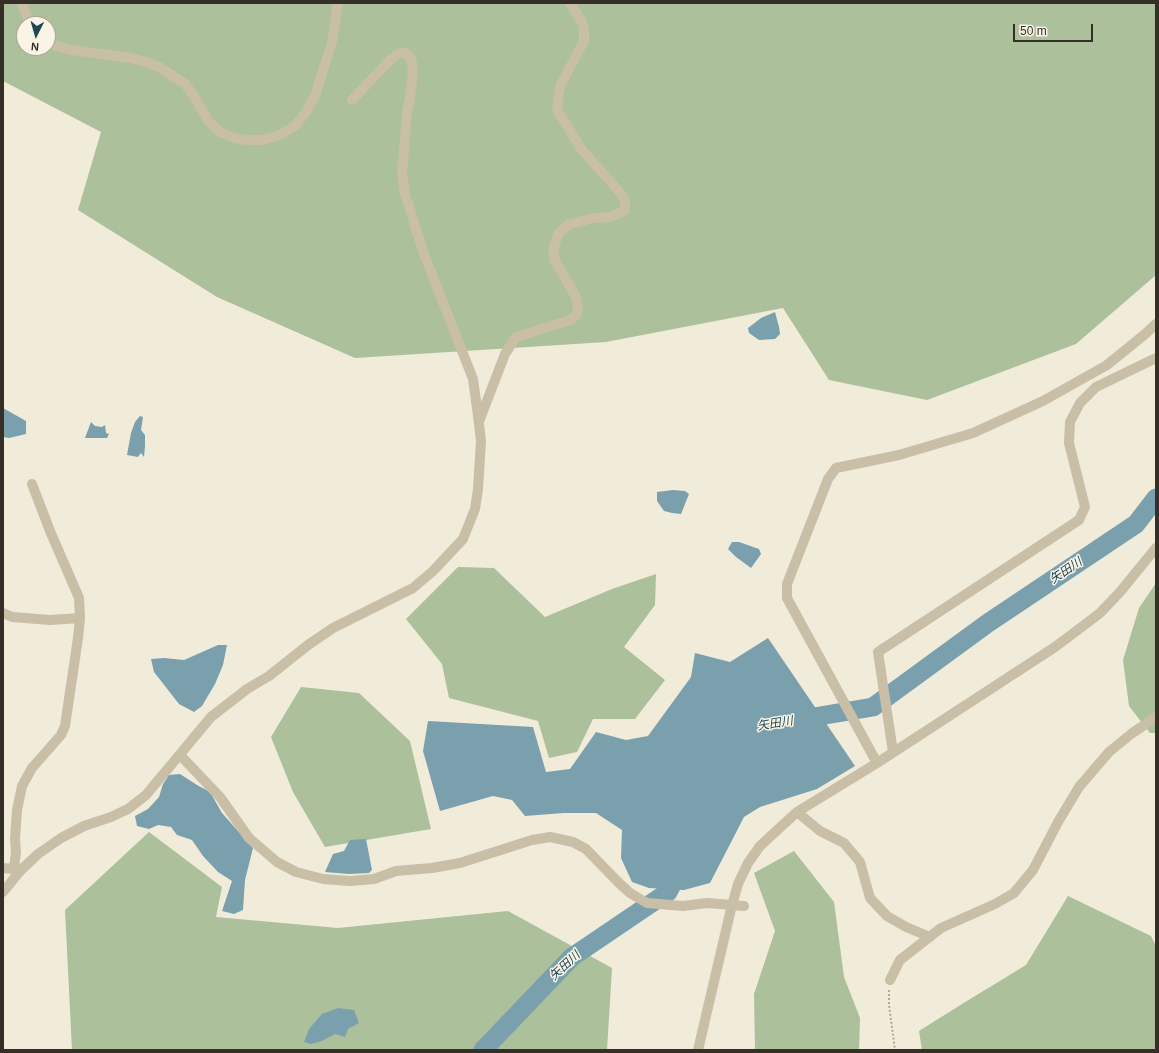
<!DOCTYPE html>
<html>
<head>
<meta charset="utf-8">
<style>
  body { margin:0 }
  #map { position:relative; width:1159px; height:1053px; overflow:hidden; background:#f1ebda; font-family:Arial,sans-serif }
  canvas { display:block }
  .frame { position:absolute; inset:0; border:4px solid #352f27; pointer-events:none }
  .north { position:absolute; left:16px; top:16px; width:40px; height:40px; box-sizing:border-box; background:#f9f4e6; border:1px solid #aba59a; border-radius:50%; rotate:185deg; font-size:11px; font-weight:700; line-height:16px; text-align:center; color:#352f27 }
  .north::after { content:''; display:block; margin:auto; width:14px; height:18px; background:#1d4656; clip-path:polygon(50% 0,100% 100%,50% 72%,0 100%) }
  .scale { position:absolute; left:1013px; top:24px; width:80px; height:18px; box-sizing:border-box; border:2px solid #352f27; border-top:0; padding-left:5px; font-size:12px; line-height:14px; white-space:nowrap; color:#352f27; -webkit-text-stroke:3px #f9f4e6; paint-order:stroke }
</style>
</head>
<body>
<div id="map">
<canvas width="1159" height="1053"></canvas>
<div class="frame"></div>
<div class="north">N</div>
<div class="scale">50 m</div>
</div>
<script>
const context = document.querySelector('canvas').getContext('2d');
context.lineJoin = 'round';
function fill(path, color) { context.fillStyle = color; context.fill(path, 'evenodd'); }
const shape = rows => new Path2D(rows.map(r => 'M' + r).join(''));
function stroke(path, color, width, dash) { context.strokeStyle = color; context.lineWidth = width; context.lineCap = dash ? 'butt' : 'round'; context.setLineDash(dash || []); context.stroke(path); }
function drawText(font, color, halo, rows, align = 'center') {
  context.font = font + ' Arial,"Noto Sans JP",sans-serif'; context.lineWidth = 3; context.setLineDash([]); context.textBaseline = 'middle'; context.strokeStyle = halo; context.fillStyle = color; for (const [text, x, y, turn = 0] of rows) {
    context.save(); context.translate(x, y); context.rotate((+turn || 0) * Math.PI / 180); context.textAlign = isNaN(turn) ? turn : align; if (halo) context.strokeText(text, 0, 0); context.fillText(text, 0, 0); context.restore();
  }
}
const green = shape([
  [3,3,1156,3,1156,275,1076,344,927,400,829,380,783,308,606,342,355,358,217,297,78,210,101,132,3,81],
  [24,24,48,24,48,48,24,48],
  [458,567,494,568,545,617,612,589,656,574,655,605,624,647,665,680,635,719,593,719,577,752,549,758,538,721,449,698,442,664,406,619],
  [1156,583,1156,733,1150,733,1129,706,1123,660,1139,608],
  [301,687,359,693,410,741,431,829,325,847,293,792,271,737],
  [149,832,222,887,216,917,338,928,508,911,612,968,607,1050,72,1050,65,910],
  [794,851,834,902,844,977,860,1018,859,1050,755,1050,754,994,775,931,754,873],
  [1068,896,1151,936,1156,946,1156,1050,922,1050,919,1031,962,1004,1026,965]
]);
const water = shape([
  [775,312,779,327,780,334,775,339,759,340,749,333,748,328,761,318],
  [3,408,26,421,26,434,9,438,3,437],
  [140,416,143,417,141,430,145,435,145,446,144,457,141,453,138,457,127,455,131,433,135,422],
  [91,422,95,426,102,427,105,425,106,433,109,434,107,438,85,438],
  [673,490,685,491,689,494,681,514,672,513,664,511,657,501,657,492],
  [732,542,739,542,759,549,761,554,751,568,736,557,728,549],
  [768,638,855,766,817,789,760,807,744,817,710,883,684,890,649,888,632,882,621,858,622,830,596,813,564,813,525,816,512,800,493,796,440,811,423,751,428,721,533,727,546,772,570,769,596,732,626,740,648,736,691,677,695,653,730,662],
  [218,645,227,645,223,665,215,684,202,706,194,712,179,704,154,672,151,659,164,658,184,660],
  [180,774,197,785,210,792,222,813,253,848,245,880,243,910,234,914,222,911,232,881,218,872,203,856,192,840,177,835,171,827,158,825,149,829,137,826,135,816,148,809,159,797,163,784,169,775],
  [366,839,372,870,369,873,349,874,325,872,333,854,344,851,350,840],
  [338,1008,354,1010,359,1023,348,1029,345,1037,335,1034,322,1041,311,1044,304,1042,309,1029,322,1014]
]);
const river = shape([
  [796,720,873,707,988,623,1136,524,1156,498],
  [483,1050,572,957,668,892,681,867]
]);
const path = shape([
  [889,990,889,1005,895,1050]
]);
const minor = shape([
  [480,419,505,354,516,337,571,320,577,314,578,307,576,297,555,261,553,250,558,234,569,224,594,218,611,217,625,210,625,200,618,190,582,150,557,110,559,93,561,84,584,41,584,29,582,22,570,3],
  [3,613,12,617,50,620,80,618],
  [893,752,878,652,1079,520,1085,507,1069,443,1070,422,1080,403,1096,387,1156,358],
  [180,755,220,797,249,838,277,862,296,872,323,879,350,881,374,879,396,871,432,868,460,863,532,840,550,837,573,842,586,849,619,883,630,893,647,903,683,906,707,903,744,906],
  [877,763,787,598,787,584,828,479,836,468,899,455,973,433,1043,401,1107,365,1144,335,1156,324],
  [797,812,820,831,844,843,860,862,870,898,887,916,906,927,930,937],
  [3,868,14,869,16,852,15,839,17,810,22,786,32,768,61,735,65,726,78,638,80,618,79,598,50,531,32,484],
  [3,892,20,871,38,854,61,838,84,826,111,817,128,809,146,795,211,717,247,689,269,676,308,645,333,628,413,588,433,571,463,539,475,509,478,489,481,441,477,408,473,379,424,254,405,194,402,173,407,112,410,98,413,73,412,63,410,57,405,53,399,53,390,60,352,100],
  [890,980,900,960,941,928,995,904,1014,893,1033,870,1058,822,1079,787,1109,752,1131,734,1156,717],
  [698,1050,731,909,738,884,748,863,760,846,797,812,877,763,1055,647,1079,629,1100,613,1120,592,1156,548]
]);
const tertiary = shape([
  [22,3,28,19,32,24],
  [48,41,56,46,72,50,130,58,146,62,161,68,185,84,194,96,209,122,220,132,234,138,246,140,262,140,278,136,295,126,306,112,315,96,332,42,338,3]
]);
const waterNames = [
  ["矢田川",1066,571,-34],
  ["矢田川",775,724,-9],
  ["矢田川",565,966,-43]
];
fill(green, '#abc09b');
fill(water, '#7aa0ae');
stroke(river, '#7aa0ae', 19);
stroke(path, '#b5a891', 2, [2, 2]);
stroke(minor, '#c9bea6', 10);
stroke(tertiary, '#c9bea6', 10);
drawText('italic 12px', '#1d4656', '#f9f4e6', waterNames);
</script>
</body>
</html>
